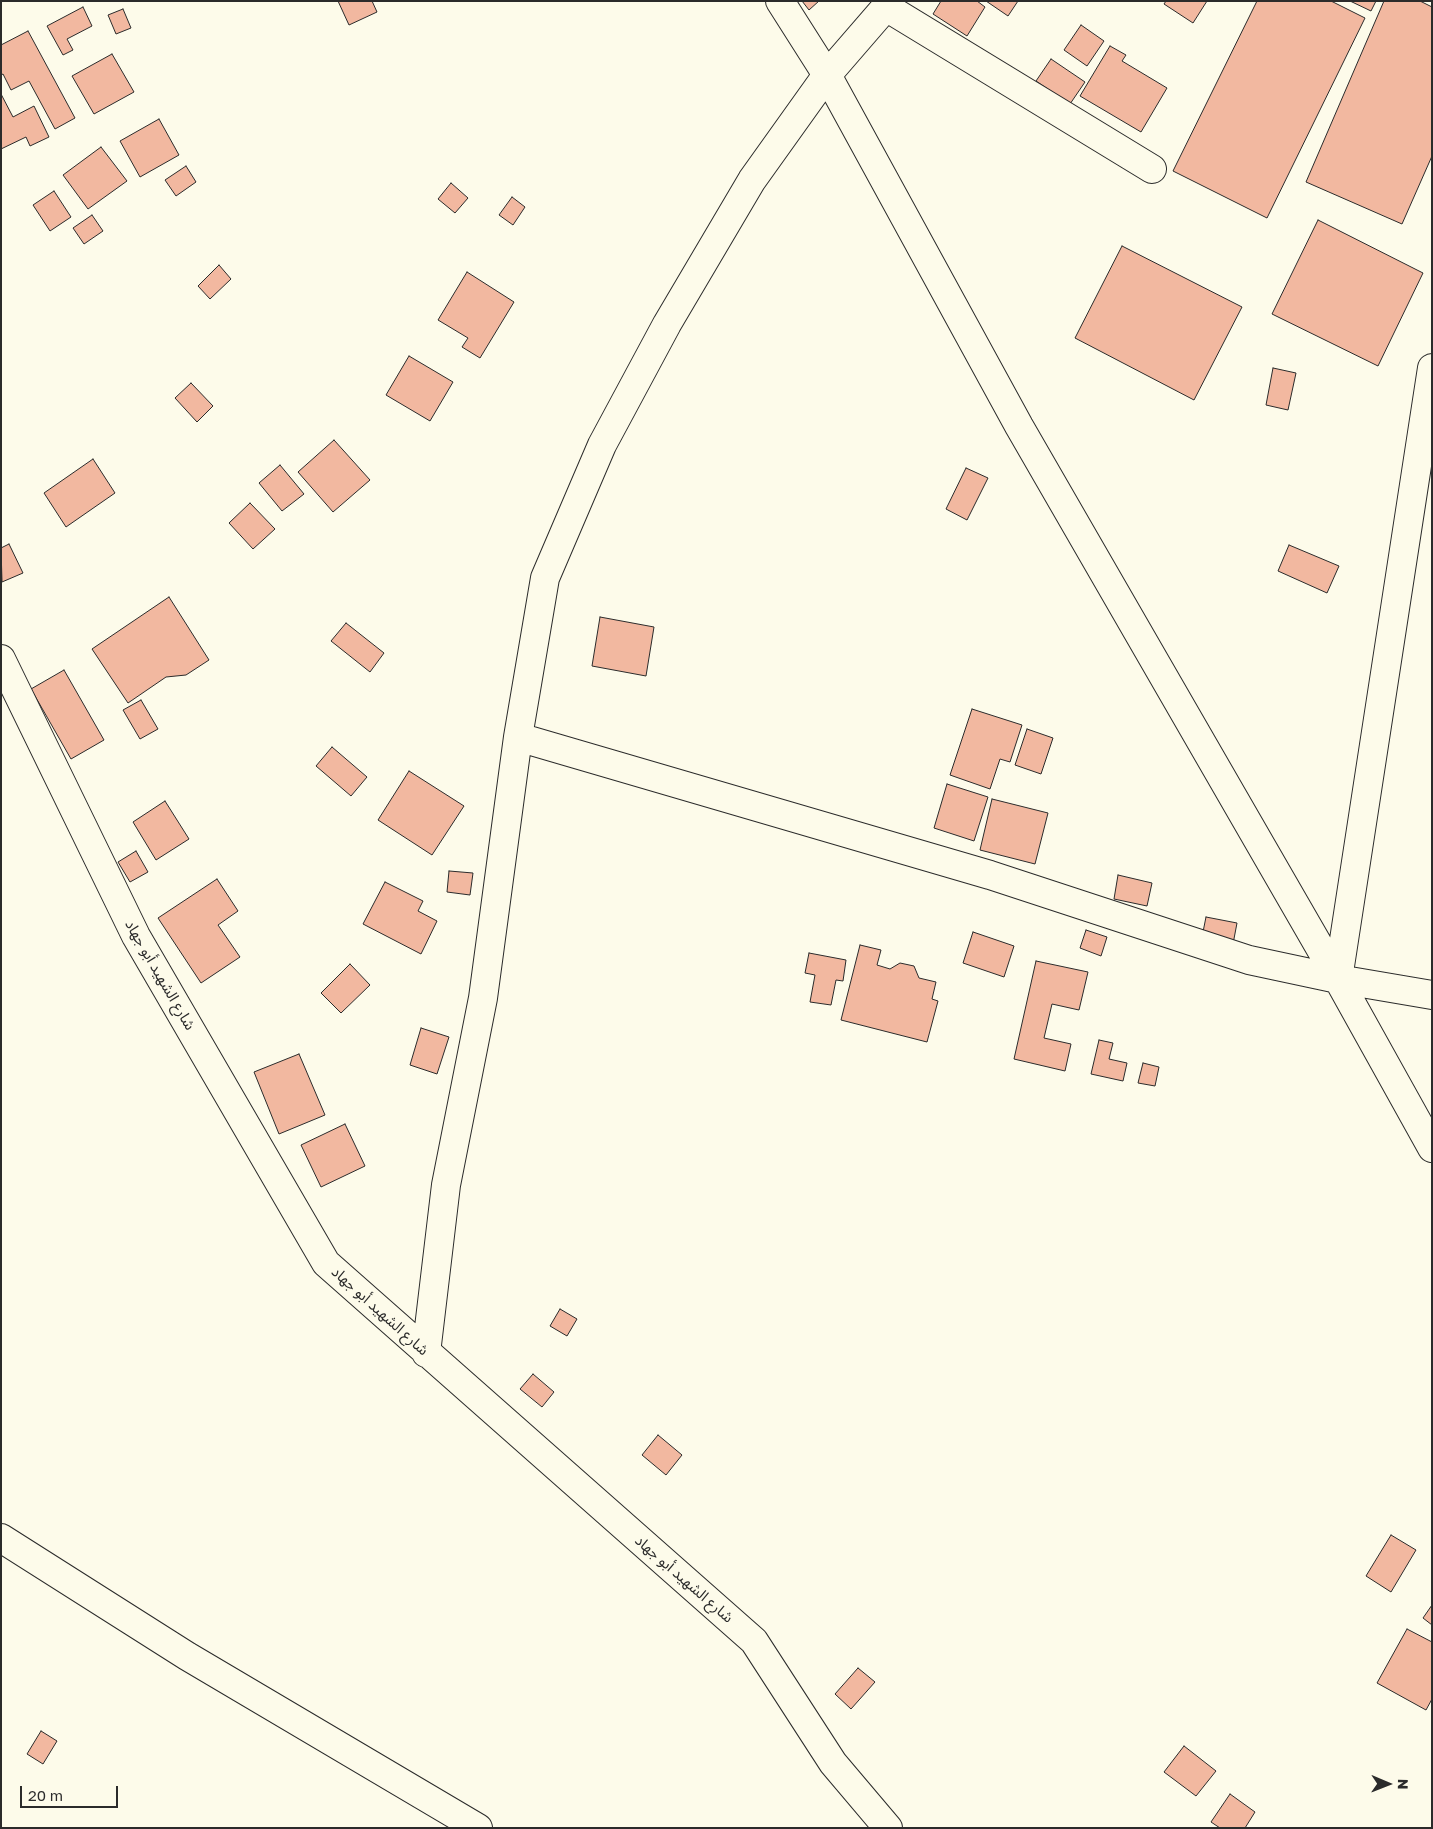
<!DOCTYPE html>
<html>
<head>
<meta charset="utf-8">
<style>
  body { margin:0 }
  #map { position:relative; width:1433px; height:1829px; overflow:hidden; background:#fdfbea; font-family:"Golos Text",sans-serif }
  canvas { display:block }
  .frame { position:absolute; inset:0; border:2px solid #2b2b2b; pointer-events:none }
  .north { position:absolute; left:1363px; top:1759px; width:50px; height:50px; -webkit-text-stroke:4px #fdfbea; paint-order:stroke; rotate:91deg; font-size:14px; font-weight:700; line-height:20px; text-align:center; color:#2b2b2b }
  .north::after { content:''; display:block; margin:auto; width:18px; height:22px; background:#2b2b2b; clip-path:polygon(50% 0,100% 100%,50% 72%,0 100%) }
  .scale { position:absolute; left:20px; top:1786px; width:98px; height:22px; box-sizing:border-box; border:2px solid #2b2b2b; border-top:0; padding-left:6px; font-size:15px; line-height:18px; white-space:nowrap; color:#2b2b2b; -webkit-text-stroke:4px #fdfbea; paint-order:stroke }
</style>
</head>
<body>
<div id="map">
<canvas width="1433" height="1829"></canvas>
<div class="frame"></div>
<div class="north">N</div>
<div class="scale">20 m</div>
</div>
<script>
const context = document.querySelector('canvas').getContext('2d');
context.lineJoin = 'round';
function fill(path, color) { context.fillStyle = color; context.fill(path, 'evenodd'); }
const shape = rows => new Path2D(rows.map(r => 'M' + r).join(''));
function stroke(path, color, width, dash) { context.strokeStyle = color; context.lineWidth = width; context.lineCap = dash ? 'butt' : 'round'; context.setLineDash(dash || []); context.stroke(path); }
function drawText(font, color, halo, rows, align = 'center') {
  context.font = font + ' "Golos Text","Noto Sans Arabic",sans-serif'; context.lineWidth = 4; context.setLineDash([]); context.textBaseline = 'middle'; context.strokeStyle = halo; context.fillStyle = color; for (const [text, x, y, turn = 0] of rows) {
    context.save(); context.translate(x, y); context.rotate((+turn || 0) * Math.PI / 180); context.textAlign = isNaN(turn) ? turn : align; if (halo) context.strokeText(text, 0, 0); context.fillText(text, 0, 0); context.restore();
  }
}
const building = shape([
  [338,1,372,1,377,12,349,25,338,1],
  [802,1,819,1,809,10,802,1],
  [941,1,977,1,985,7,967,36,933,14,941,1],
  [986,1,1018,1,1008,16,986,1],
  [1166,1,1207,1,1193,23,1164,4,1166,1],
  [1257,1,1331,1,1365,18,1267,218,1173,171,1257,1],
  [1350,1,1376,1,1371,11,1350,1],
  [1384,1,1420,1,1432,7,1432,156,1402,224,1306,182,1384,1],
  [83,7,92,26,67,39,73,50,63,55,47,26,83,7],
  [123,9,131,28,116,34,108,15,123,9],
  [1081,25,1104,41,1087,66,1064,50,1081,25],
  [28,31,75,118,55,129,29,81,11,90,3,74,1,75,1,45,28,31],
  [1110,46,1126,55,1122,61,1167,88,1141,132,1080,96,1110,46],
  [112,54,134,92,94,114,72,76,112,54],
  [1051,59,1085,82,1070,104,1036,81,1051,59],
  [1,94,13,117,34,106,49,137,30,146,26,137,1,149,1,94],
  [159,119,179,155,140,177,120,141,159,119],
  [101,147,127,181,88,209,63,175,101,147],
  [186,166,196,182,176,196,165,180,186,166],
  [451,183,468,198,455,213,438,199,451,183],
  [54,191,71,217,50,231,33,205,54,191],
  [512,197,525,207,513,225,499,215,512,197],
  [92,215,103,231,84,244,73,228,92,215],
  [1318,220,1423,273,1378,366,1272,314,1318,220],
  [1122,246,1242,307,1194,400,1075,338,1122,246],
  [219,265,231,279,210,299,198,286,219,265],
  [467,272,514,302,480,358,462,347,468,338,438,320,467,272],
  [409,356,453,382,430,421,386,395,409,356],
  [1273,368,1296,373,1288,410,1266,405,1273,368],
  [191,383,213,406,197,422,175,398,191,383],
  [334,440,370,480,333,512,298,472,334,440],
  [93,459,115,493,66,527,44,493,93,459],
  [280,465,304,494,282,511,259,483,280,465],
  [966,468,988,478,967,520,946,509,966,468],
  [250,503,275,529,253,549,229,523,250,503],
  [9,544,23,573,2,582,1,548,9,544],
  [1289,545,1339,566,1327,593,1278,571,1289,545],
  [169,597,209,660,186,675,166,677,128,703,92,649,169,597],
  [600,617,654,627,646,676,592,666,600,617],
  [346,623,384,653,370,672,331,641,346,623],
  [64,670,104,740,71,759,31,689,64,670],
  [141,700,158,729,140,739,123,710,141,700],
  [972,709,1022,725,1010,762,1000,759,990,789,950,775,972,709],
  [1027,729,1053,738,1041,774,1015,765,1027,729],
  [332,747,367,777,351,796,316,766,332,747],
  [409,771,464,806,432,855,378,820,409,771],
  [947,784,988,797,974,841,934,828,947,784],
  [992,799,1048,813,1035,864,980,850,992,799],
  [165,801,189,839,156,860,133,822,165,801],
  [136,851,148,872,130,882,118,862,136,851],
  [449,871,473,873,470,895,447,892,449,871],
  [1118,875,1152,883,1147,906,1114,899,1118,875],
  [217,879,238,911,218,925,240,957,201,983,158,918,217,879],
  [385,882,423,901,418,911,437,921,421,954,363,924,385,882],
  [1206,917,1237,923,1233,944,1202,937,1206,917],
  [1086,930,1107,937,1101,956,1080,948,1086,930],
  [973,932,1014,946,1004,977,963,963,973,932],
  [860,945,881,950,877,965,890,969,900,963,914,966,919,978,936,982,932,999,938,1001,927,1042,841,1020,860,945],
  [809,953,846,960,843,981,836,980,831,1005,810,1002,815,975,805,973,809,953],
  [1036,961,1088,972,1079,1010,1052,1004,1044,1038,1071,1044,1065,1071,1014,1059,1036,961],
  [350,964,370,985,341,1013,321,993,350,964],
  [421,1028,449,1037,437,1074,410,1065,421,1028],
  [1099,1040,1113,1043,1109,1059,1127,1063,1123,1081,1091,1074,1099,1040],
  [299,1054,325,1115,279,1134,254,1072,299,1054],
  [1143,1063,1159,1067,1155,1086,1138,1083,1143,1063],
  [345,1124,365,1166,321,1187,301,1145,345,1124],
  [560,1309,577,1319,567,1336,550,1326,560,1309],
  [533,1374,554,1392,542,1407,520,1389,533,1374],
  [658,1435,682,1455,666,1475,642,1455,658,1435],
  [1391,1535,1416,1550,1391,1592,1366,1576,1391,1535],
  [1432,1605,1432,1625,1423,1618,1432,1605],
  [1407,1629,1432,1642,1432,1699,1426,1710,1377,1683,1407,1629],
  [858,1668,875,1682,851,1709,835,1694,858,1668],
  [41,1731,57,1741,43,1764,27,1754,41,1731],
  [1184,1746,1216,1771,1196,1796,1164,1772,1184,1746],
  [1230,1794,1255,1812,1245,1828,1220,1828,1211,1822,1230,1794]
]);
const minor = shape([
  [780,1,827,75,1019,426,1338,979],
  [886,7,1152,169],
  [1432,368,1338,979,1432,995],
  [1,659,136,936,326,1263,754,1641,833,1763,888,1828],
  [518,737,990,875,1249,960,1338,979,1432,1148],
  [426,1353,446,1185,483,998,518,737,545,578,602,445,667,324,752,180,827,75,891,1],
  [1,1538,187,1656,478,1828]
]);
const streetNames = [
  ["شارع الشهيد أبو جهاد",160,975,60],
  ["شارع الشهيد أبو جهاد",380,1311,42],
  ["شارع الشهيد أبو جهاد",684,1579,41]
];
fill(building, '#f2b8a0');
stroke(building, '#2b2b2b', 1);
stroke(minor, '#2b2b2b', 30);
stroke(minor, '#fdfbea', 28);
drawText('15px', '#2b2b2b', '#fdfbea', streetNames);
</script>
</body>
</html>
